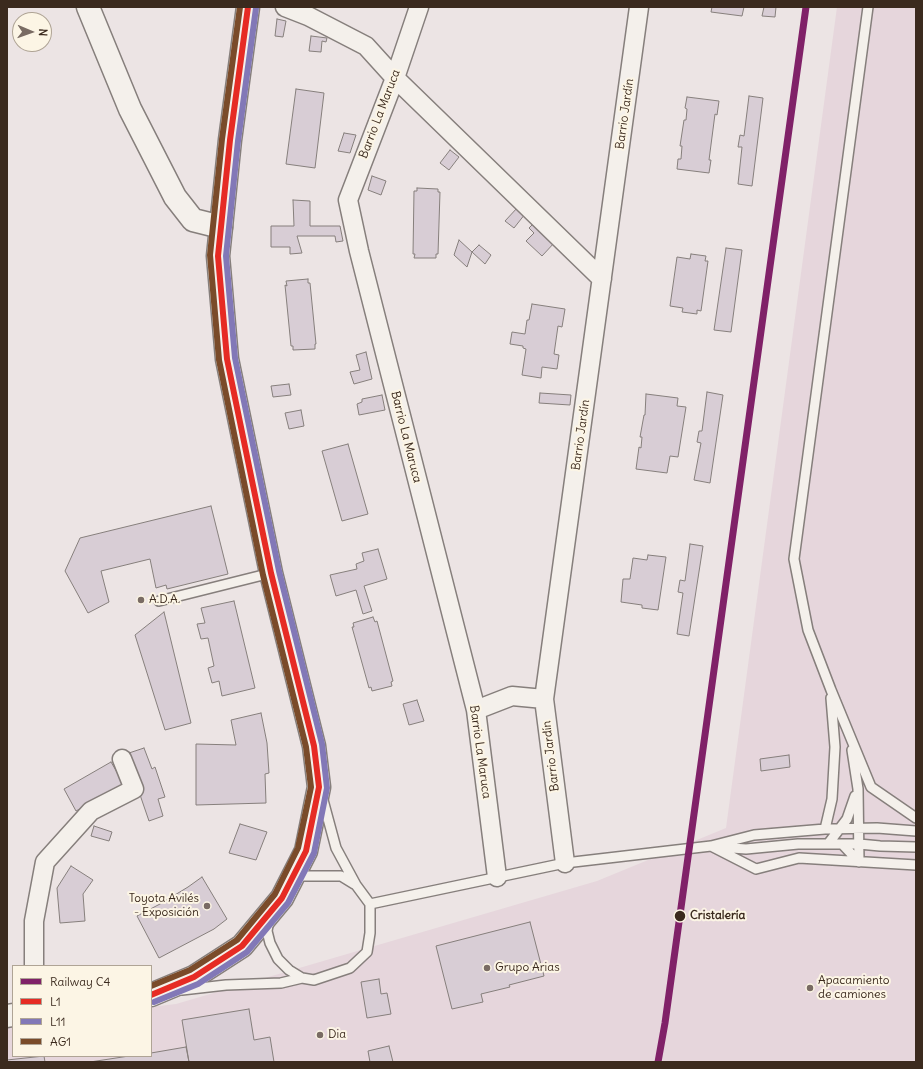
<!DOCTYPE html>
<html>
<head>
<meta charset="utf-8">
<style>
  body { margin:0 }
  #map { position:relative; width:923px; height:1069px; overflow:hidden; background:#ece4e4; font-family:Delius,sans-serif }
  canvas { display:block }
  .frame { position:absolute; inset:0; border:8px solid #3b2a1e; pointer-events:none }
  .legend { position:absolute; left:12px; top:965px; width:140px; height:92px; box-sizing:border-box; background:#fcf5e5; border:1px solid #afa495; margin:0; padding:5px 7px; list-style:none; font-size:12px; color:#3b2a1e }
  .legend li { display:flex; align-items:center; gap:8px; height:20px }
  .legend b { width:20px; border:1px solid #afa495 }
  .north { position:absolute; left:12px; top:12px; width:40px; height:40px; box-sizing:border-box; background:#fcf5e5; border:1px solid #afa495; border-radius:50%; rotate:92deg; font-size:11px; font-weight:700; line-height:16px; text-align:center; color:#3b2a1e }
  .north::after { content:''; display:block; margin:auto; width:14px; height:18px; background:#796b63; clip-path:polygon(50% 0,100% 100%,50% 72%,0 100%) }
</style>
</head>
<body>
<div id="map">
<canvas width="923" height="1069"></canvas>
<div class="frame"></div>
<ul class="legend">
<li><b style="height:5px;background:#802168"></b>Railway C4</li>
<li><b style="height:5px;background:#e62b24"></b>L1</li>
<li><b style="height:5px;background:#8278b7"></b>L11</li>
<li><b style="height:5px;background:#7a4b2a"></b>AG1</li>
</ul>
<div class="north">N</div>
</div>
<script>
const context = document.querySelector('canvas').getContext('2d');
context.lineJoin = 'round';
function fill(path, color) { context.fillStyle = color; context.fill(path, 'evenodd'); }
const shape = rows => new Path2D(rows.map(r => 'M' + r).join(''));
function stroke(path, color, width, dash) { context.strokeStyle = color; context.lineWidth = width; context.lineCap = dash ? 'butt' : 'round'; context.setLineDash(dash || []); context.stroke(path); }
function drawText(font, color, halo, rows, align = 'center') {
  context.font = font + ' Delius,sans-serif'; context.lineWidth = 4; context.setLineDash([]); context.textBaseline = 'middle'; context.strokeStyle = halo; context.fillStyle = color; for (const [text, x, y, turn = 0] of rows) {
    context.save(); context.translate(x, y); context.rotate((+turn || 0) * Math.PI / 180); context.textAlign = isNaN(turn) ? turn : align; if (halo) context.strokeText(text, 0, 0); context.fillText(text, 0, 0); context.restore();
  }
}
const built = shape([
  [837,7,916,7,916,1062,7,1062,7,1027,13,1027,13,1056,151,1056,151,1007,176,1004,597,881,726,828]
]);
const building = shape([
  [712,7,744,7,742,16,711,12,712,7],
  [764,7,776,7,775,17,762,16,764,7],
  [277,19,286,21,283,37,275,36,277,19],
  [311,36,327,38,326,42,322,41,321,52,309,51,311,36],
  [296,89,324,93,315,168,286,164,296,89],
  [749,96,763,98,752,186,738,184,742,147,738,147,740,135,744,136,749,96],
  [687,97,719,101,717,115,715,114,709,160,711,160,709,173,677,169,678,159,681,159,682,146,680,146,684,120,686,120,687,109,685,108,687,97],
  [344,133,356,135,350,153,338,151,344,133],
  [450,150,459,157,449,170,440,163,450,150],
  [372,176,386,181,381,195,368,190,372,176],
  [417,188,438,189,438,192,440,192,438,254,436,254,436,258,414,258,415,254,413,254,414,191,417,191,417,188],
  [293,200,310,201,310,226,340,226,343,241,336,242,335,236,297,236,302,253,290,254,290,247,271,247,271,226,294,226,293,200],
  [518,207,525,214,514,228,505,221,518,207],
  [534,223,555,242,542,256,526,241,534,233,529,228,534,223],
  [459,240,472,252,467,267,454,255,459,240],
  [479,245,491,255,485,264,472,252,479,245],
  [726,248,742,250,731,332,714,330,726,248],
  [691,254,706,256,705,261,708,261,701,311,697,310,697,314,682,312,683,308,670,306,677,257,690,259,691,254],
  [308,279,308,283,310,283,316,344,315,344,315,349,293,350,293,346,291,346,285,285,287,286,286,281,308,279],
  [532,304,565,309,562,327,558,326,554,354,559,355,557,369,542,367,541,378,522,375,526,349,523,348,523,346,510,344,512,332,525,334,527,320,529,320,532,304],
  [366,352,372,379,354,384,350,372,360,370,356,355,366,352],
  [289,384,291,395,273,397,271,386,289,384],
  [707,392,723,395,710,483,694,480,701,443,697,442,699,431,702,431,707,392],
  [540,393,571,395,570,405,539,403,540,393],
  [646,394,678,398,677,406,686,407,678,457,670,456,667,473,636,469,639,447,641,448,642,437,640,437,644,415,645,415,646,394],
  [382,395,385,410,359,415,357,404,362,402,362,399,382,395],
  [301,410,304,426,289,429,285,413,301,410],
  [348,444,368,514,342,521,322,451,348,444],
  [211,506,228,574,167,589,166,585,156,588,150,559,101,571,109,602,88,613,65,571,80,538,211,506],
  [690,544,703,546,689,636,677,634,683,593,678,592,680,580,685,581,690,544],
  [378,549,387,579,364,586,372,611,363,614,356,590,336,596,330,575,357,569,356,564,364,561,362,553,378,549],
  [648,555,666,557,658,610,642,608,642,605,621,602,623,579,630,579,633,558,647,560,648,555],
  [234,601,255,688,222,696,219,681,212,683,208,668,214,666,208,638,201,639,197,624,205,623,201,608,234,601],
  [164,612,191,723,165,730,135,635,164,612],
  [373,617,375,622,377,621,393,681,391,682,392,686,372,691,371,687,369,688,352,627,354,627,353,623,373,617],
  [417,700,424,721,409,725,403,704,417,700],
  [261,713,267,743,269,773,265,774,266,803,196,805,196,744,236,745,231,720,261,713],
  [144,748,152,769,155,767,165,797,158,799,163,816,149,821,126,754,144,748],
  [789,755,790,767,761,771,760,759,789,755],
  [111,762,124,784,76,811,64,789,111,762],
  [240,824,267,832,256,860,229,853,240,824],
  [94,826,112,832,109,841,91,836,94,826],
  [71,866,93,880,83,894,85,921,60,923,57,888,71,866],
  [202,877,227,919,214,929,159,958,137,916,160,904,188,887,202,877],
  [530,922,544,976,509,985,510,987,481,994,483,1002,452,1009,436,946,530,922],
  [379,979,381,994,387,993,391,1014,367,1018,361,982,379,979],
  [249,1009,254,1040,270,1037,274,1062,189,1062,182,1020,249,1009],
  [389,1046,393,1062,370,1062,368,1051,389,1046],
  [186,1047,189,1062,90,1062,129,1056,151,1056,151,1053,186,1047],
  [44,1056,45,1062,7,1062,7,1060,44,1056]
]);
const service = shape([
  [868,7,794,559,808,630,831,690,871,787,916,818],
  [159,601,271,573],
  [852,750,858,789,859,862],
  [825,829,832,799,835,747,831,698],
  [828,844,847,819,855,796],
  [842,844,859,862],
  [711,846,756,869,799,858,916,865],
  [718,847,746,849,798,844,859,844,880,846,916,847],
  [294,876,341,876,354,884],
  [370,904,565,863,711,846,754,835,825,829,877,828,916,831],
  [269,920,267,931,270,943,278,959,289,970,302,978,314,980,350,968,367,952,370,933,370,904,356,885,336,848,323,800],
  [182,990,226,985,281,983,302,978]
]);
const minor = shape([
  [285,7,308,16,366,46,395,78,602,279],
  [419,7,395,78,348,200,359,251,476,710,497,877],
  [476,710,512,696,544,699],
  [565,863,544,699,639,7],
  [34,966,34,921,45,862,91,811,134,789,122,759]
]);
const tertiary = shape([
  [88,7,130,109,175,197,193,220,221,227]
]);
const primary = shape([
  [151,995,194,977,242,946,282,898,306,851,319,787,314,746,271,573,227,359,218,256,230,140,248,7],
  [7,1016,13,1015]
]);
const bus1 = shape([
  [151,995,194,977,242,946,282,898,306,851,319,787,314,746,271,573,227,359,218,256,230,140,248,7]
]);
const bus2 = shape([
  [154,1002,198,984,247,952,288,903,314,853,327,788,322,744,279,571,235,358,226,256,238,141,256,8]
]);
const bus3 = shape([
  [151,986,190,970,237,940,275,894,298,848,311,787,306,747,263,575,219,360,210,255,222,139,240,7]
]);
const rail1 = shape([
  [658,1062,665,1023,806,7]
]);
const markers = [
  [141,600,4,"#796b63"],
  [207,906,4,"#796b63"],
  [680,916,6,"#3b2a1e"],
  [487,968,4,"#796b63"],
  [810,988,4,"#796b63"],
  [320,1035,4,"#796b63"]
];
const streetNames = [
  ["Barrio La Maruca",380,114,-69],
  ["Barrio Jardín",625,114,-82],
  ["Barrio Jardín",581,435,-82],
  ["Barrio La Maruca",406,437,76],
  ["Barrio La Maruca",480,752,82],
  ["Barrio Jardín",551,756,-97]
];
const poiNames = [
  ["A.D.A.",149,600],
  ["Toyota Avilés",199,899,"right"],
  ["- Exposición",199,913,"right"],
  ["Grupo Arias",495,968],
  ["Apacamiento",818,981],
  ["de camiones",818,995],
  ["Dia",328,1035]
];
const stopNames = [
  ["Cristalería",690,916]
];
fill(built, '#e6d6dc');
fill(building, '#d8cdd5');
stroke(building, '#867f7c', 1);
stroke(service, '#867f7c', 12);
stroke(minor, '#867f7c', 21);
stroke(tertiary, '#867f7c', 25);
stroke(primary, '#867f7c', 25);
stroke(service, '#f4f0eb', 9);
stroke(minor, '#f4f0eb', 18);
stroke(tertiary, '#f4f0eb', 22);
stroke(primary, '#f4f0eb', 22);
stroke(bus1, '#e62b24', 6);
stroke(bus2, '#8278b7', 6);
stroke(bus3, '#7a4b2a', 6);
stroke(rail1, '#802168', 7);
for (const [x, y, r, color] of markers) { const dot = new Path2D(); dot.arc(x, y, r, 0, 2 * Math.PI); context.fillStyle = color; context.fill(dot); stroke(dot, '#fcf5e5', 1.5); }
drawText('12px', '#3b2a1e', '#fcf5e5', streetNames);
drawText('12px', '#3b2a1e', '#fcf5e5', poiNames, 'left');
drawText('bold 12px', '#3b2a1e', '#fcf5e5', stopNames, 'left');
</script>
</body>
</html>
